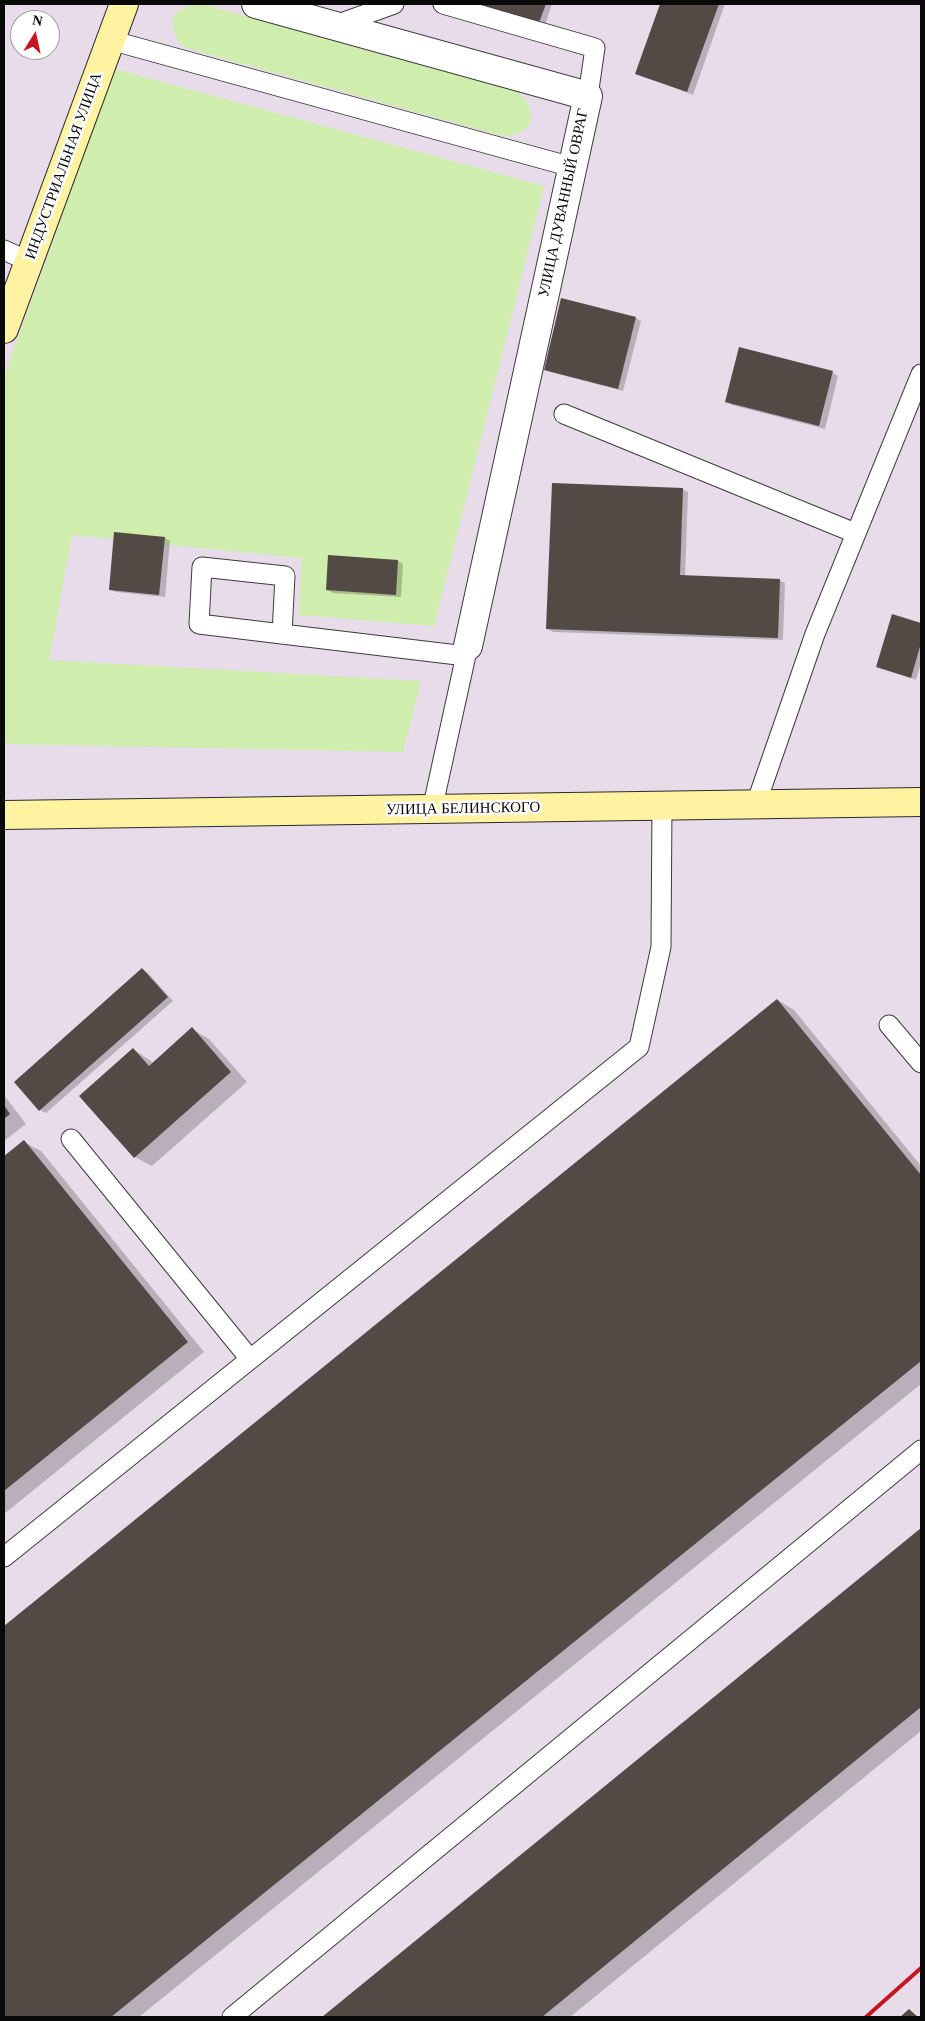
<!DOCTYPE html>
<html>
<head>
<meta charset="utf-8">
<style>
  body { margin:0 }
  #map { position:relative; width:925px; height:2021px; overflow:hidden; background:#fffae6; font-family:Georgia,serif }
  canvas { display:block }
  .frame { position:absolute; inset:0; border:5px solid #090909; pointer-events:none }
  .north { position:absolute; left:10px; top:10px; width:50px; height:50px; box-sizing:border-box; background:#fff; border:1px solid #9d9d9d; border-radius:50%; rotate:10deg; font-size:14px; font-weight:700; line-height:20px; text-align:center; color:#090909 }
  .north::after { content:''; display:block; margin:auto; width:18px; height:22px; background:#c61521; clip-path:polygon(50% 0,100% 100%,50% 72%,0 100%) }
</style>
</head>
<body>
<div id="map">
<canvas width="925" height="2021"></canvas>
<div class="frame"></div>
<div class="north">N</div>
</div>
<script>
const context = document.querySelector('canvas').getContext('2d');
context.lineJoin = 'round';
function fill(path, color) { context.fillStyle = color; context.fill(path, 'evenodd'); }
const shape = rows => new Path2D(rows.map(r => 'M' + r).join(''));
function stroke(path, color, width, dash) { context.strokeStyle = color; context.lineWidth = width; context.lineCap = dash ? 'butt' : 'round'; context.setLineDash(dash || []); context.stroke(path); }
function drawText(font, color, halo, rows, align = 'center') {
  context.font = font + ' Georgia,serif'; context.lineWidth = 5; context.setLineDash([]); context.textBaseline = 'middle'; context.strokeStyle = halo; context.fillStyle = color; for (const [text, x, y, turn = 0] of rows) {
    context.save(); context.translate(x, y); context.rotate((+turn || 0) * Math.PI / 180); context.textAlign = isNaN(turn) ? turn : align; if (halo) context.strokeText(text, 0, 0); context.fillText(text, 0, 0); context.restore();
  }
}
const industrial = shape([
  [4,4,921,4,921,2017,4,2017],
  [20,20,50,20,50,50,20,50]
]);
const green = shape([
  [191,4,202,4,510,88,518,92,525,100,530,109,531,119,528,127,519,133,510,136,499,135,186,48,179,43,175,35,172,19,177,12],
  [115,69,544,186,434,626,299,615,302,558,72,535,49,660,421,681,403,752,4,744,4,377]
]);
const shadow = shape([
  [481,4,552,4,544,28],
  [661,4,725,4,693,95,637,73],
  [636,318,641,321,623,391,550,372,545,369],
  [740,349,833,373,838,376,825,429,732,405,726,402],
  [682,489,688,492,685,576,779,580,785,583,783,640,553,632,548,629],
  [165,538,170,541,165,597,116,592,110,589],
  [398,561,403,564,401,597,333,593,327,590],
  [893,615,921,624,921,663,916,680,877,666],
  [143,970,148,973,173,1001,46,1113,40,1110],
  [778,1000,794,1010,921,1166,921,1384,139,2017,4,2017,4,1628],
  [192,1029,209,1039,247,1082,152,1166,135,1157,133,1049,154,1063],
  [4,1095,26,1124,4,1141],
  [24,1142,41,1151,204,1352,4,1514,4,1158],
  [921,1530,921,1731,570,2017,324,2017]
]);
const building = shape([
  [477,4,546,4,538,25],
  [660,4,719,4,687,92,635,74],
  [561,298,636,317,618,389,544,370],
  [739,347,833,371,819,426,725,402],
  [552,483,683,488,680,575,780,579,778,638,546,629],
  [114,532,165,537,159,595,109,590],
  [328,555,398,560,396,595,326,590],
  [892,614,921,623,921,643,911,678,876,667],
  [142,968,168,997,39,1111,14,1082],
  [777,999,921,1175,921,1361,111,2017,4,2017,4,1626],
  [192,1027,231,1072,134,1158,79,1096,133,1048,149,1066],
  [4,1105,10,1114,4,1119],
  [24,1140,188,1342,4,1491,4,1156],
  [921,1528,921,1707,542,2017,322,2017],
  [909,2009,918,2017,900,2017]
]);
const lane = shape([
  [443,4,595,48,588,96],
  [333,26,394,4],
  [110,40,572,167],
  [4,250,30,262],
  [564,414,855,533],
  [282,634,285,576,202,567,199,624,282,634,466,656],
  [756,804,815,634,921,374],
  [432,810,468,646],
  [889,1025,921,1063],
  [71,1139,250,1359],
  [4,1557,639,1047,661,947,662,805],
  [232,2017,921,1450]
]);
const street = shape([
  [256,4,588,96,468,646]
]);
const secondary = shape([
  [4,329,124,4],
  [4,815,921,802]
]);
const rail = shape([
  [866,2017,921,1968]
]);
const streetNames = [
  ["ИНДУСТРИАЛЬНАЯ УЛИЦА",64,166,-70],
  ["УЛИЦА ДУВАННЫЙ ОВРАГ",564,203,-78],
  ["УЛИЦА БЕЛИНСКОГО",463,809,-1]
];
fill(industrial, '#e8dbea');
fill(green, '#cfedac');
fill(shadow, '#0003');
fill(building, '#534a45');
stroke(lane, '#3c3c3c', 21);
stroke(street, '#3c3c3c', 30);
stroke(secondary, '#2b2b2b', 30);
stroke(lane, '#fff', 19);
stroke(street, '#fff', 28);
stroke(secondary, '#fff3a1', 28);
stroke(rail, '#c61521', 4);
drawText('15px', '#090909', '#fff', streetNames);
</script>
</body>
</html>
